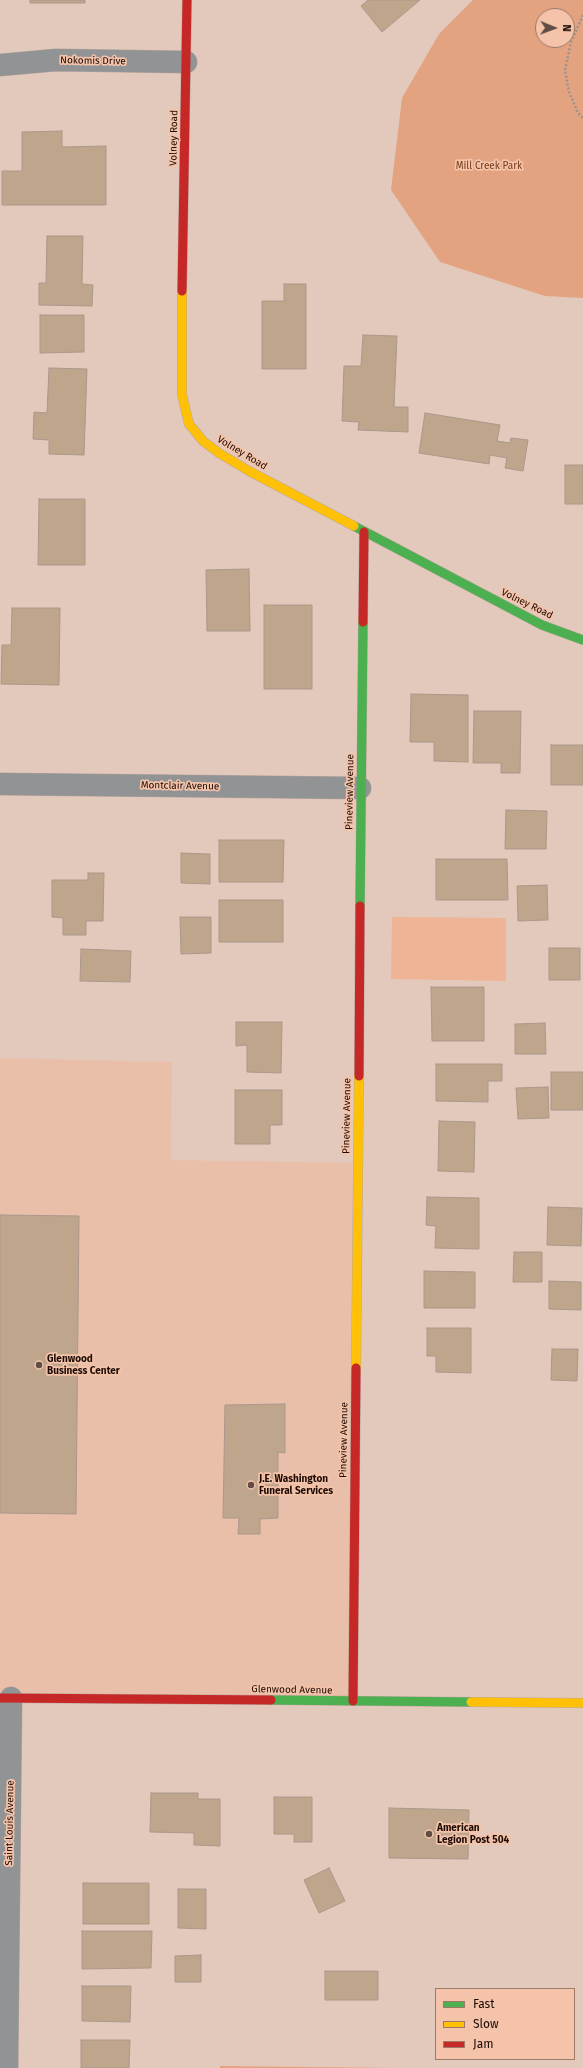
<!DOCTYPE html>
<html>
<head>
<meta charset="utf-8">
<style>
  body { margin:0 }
  #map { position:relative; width:583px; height:2068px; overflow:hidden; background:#e3c9bb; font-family:"Fira Sans",sans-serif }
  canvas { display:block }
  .legend { position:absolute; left:435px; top:1988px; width:140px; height:72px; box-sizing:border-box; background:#f4c3aa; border:1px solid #9d7967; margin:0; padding:5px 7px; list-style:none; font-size:12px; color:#1a0a03 }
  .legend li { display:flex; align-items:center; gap:8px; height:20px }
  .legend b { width:20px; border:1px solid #9d7967 }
  .north { position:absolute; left:535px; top:8px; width:40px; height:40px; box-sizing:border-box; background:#f4c3aa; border:1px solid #9d7967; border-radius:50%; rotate:91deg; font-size:11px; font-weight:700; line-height:16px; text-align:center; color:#1a0a03 }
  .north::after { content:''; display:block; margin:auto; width:14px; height:18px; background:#604d43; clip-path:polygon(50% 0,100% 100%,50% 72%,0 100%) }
</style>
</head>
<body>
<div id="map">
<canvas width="583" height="2068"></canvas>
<ul class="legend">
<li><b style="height:5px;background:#4caf50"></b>Fast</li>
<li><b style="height:5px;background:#ffc107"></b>Slow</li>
<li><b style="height:5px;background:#c62828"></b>Jam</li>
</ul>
<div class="north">N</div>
</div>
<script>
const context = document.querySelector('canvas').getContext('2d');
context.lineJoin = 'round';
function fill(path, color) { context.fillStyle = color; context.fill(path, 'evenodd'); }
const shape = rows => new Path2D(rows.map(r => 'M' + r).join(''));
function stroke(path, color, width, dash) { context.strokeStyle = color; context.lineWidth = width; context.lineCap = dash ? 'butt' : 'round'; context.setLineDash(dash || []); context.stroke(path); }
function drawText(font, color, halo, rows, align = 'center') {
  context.font = font + ' "Fira Sans",sans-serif'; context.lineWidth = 3.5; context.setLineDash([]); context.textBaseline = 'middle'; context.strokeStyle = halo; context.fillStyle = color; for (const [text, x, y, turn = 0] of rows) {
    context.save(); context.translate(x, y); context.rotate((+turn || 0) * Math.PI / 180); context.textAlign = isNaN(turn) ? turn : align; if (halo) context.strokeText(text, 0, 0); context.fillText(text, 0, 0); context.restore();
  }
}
const built = shape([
  [0,1058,172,1062,171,1160,357,1163,353,1701,11,1698,0,1966]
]);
const green = shape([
  [392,917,506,918,506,981,391,979]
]);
const forest = shape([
  [473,0,583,0,583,298,545,296,440,262,391,190,402,98,439,34],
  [543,16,567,16,567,40,543,40],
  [220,2066,398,2068,220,2068]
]);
const building = shape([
  [30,0,85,0,85,3,30,3,30,0],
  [368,0,420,0,382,32,361,6,368,0],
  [62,131,62,147,106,146,106,205,2,205,2,171,22,171,22,132,62,131],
  [47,236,83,236,82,284,93,285,92,306,39,305,39,283,46,283,47,236],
  [284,284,306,284,306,369,262,369,262,301,284,301,284,284],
  [40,315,84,315,84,352,40,353,40,315],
  [363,335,397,336,394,407,408,407,408,432,358,430,359,422,342,421,344,366,361,366,363,335],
  [49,368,87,369,84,455,49,454,49,440,33,439,34,412,47,413,49,368],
  [425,413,500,425,497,441,510,443,511,438,528,440,523,471,505,468,507,458,490,455,489,464,419,453,425,413],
  [565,465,583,465,583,504,565,504,565,465],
  [39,499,85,499,85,565,38,565,39,499],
  [249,569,250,631,207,631,206,570,249,569],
  [264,605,312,605,312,689,264,689,264,605],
  [12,608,60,608,59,685,1,684,2,645,11,645,12,608],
  [411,694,468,695,468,762,434,761,434,742,410,742,411,694],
  [474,711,521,711,520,773,501,773,501,763,473,763,474,711],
  [551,745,583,745,583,785,551,785,551,745],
  [506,810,547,811,546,849,505,849,506,810],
  [219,840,284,840,283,882,219,882,219,840],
  [181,853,210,854,210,884,181,883,181,853],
  [436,859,507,859,508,900,436,900,436,859],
  [88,873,104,873,103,921,86,921,86,935,63,935,63,918,52,917,52,880,88,880,88,873],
  [547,885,548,920,518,921,517,886,547,885],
  [219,900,283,900,283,942,219,942,219,900],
  [180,917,211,917,211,953,181,954,180,917],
  [549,948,580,948,580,980,549,980,549,948],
  [81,949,131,951,130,982,80,981,81,949],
  [431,987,484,987,484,1041,432,1041,431,987],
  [236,1022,282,1022,281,1073,247,1072,247,1045,236,1046,236,1022],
  [545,1023,546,1054,515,1054,515,1024,545,1023],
  [436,1064,502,1064,502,1081,488,1081,488,1102,436,1101,436,1064],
  [551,1072,583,1072,583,1110,551,1110,551,1072],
  [548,1087,549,1118,518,1119,516,1088,548,1087],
  [235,1090,282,1090,282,1125,270,1125,270,1144,235,1144,235,1090],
  [439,1121,475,1122,474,1172,438,1171,439,1121],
  [427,1197,479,1198,479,1249,435,1248,436,1226,426,1225,427,1197],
  [548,1207,582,1208,581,1246,547,1245,548,1207],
  [0,1215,79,1216,76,1514,0,1513,0,1215],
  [514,1252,542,1252,542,1282,513,1282,514,1252],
  [424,1271,475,1272,475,1308,424,1308,424,1271],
  [549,1281,581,1282,581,1310,549,1309,549,1281],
  [427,1328,471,1328,471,1373,436,1372,436,1356,427,1356,427,1328],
  [552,1349,578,1349,577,1381,551,1380,552,1349],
  [285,1404,285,1453,278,1452,278,1518,260,1519,260,1534,238,1534,239,1518,223,1518,225,1405,285,1404],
  [151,1793,198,1793,198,1799,220,1799,220,1846,194,1845,194,1833,150,1832,151,1793],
  [274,1797,312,1797,312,1842,294,1842,294,1834,274,1834,274,1797],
  [389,1808,469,1810,468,1859,389,1858,389,1808],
  [329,1868,345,1901,319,1913,304,1880,329,1868],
  [83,1883,149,1883,149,1924,83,1924,83,1883],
  [178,1889,206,1889,206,1929,178,1928,178,1889],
  [82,1931,152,1931,151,1968,82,1969,82,1931],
  [201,1955,201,1982,175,1982,175,1956,201,1955],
  [325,1971,378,1971,378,2000,325,2000,325,1971],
  [82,1986,131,1986,130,2022,82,2021,82,1986],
  [81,2040,130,2040,129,2068,81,2068,81,2040]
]);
const path = shape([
  [583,15,571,42,565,70,569,92,578,113,583,118]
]);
const street = shape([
  [0,65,56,60,186,62],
  [0,784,360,788],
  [7,2068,11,1698]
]);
const fast = shape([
  [354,526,542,625,583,640],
  [360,906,363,622],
  [271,1700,471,1702]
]);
const slow = shape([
  [182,291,182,395,189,424,203,441,219,453,249,471,354,526],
  [356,1368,359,1076],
  [471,1702,583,1703]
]);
const jam = shape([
  [182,291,187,0],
  [363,622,364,532],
  [359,1076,360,906],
  [0,1698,271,1700],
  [353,1701,356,1368]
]);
const markers = [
  [39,1365,4,"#604d43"],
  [251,1485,4,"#604d43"],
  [429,1834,4,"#604d43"]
];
const streetNames = [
  ["Nokomis Drive",93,61,1],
  ["Volney Road",174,138,-89],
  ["Volney Road",242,453,31],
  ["Volney Road",527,604,26],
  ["Montclair Avenue",180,786,1],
  ["Pineview Avenue",350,792,-89],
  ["Pineview Avenue",347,1116,-89],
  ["Pineview Avenue",344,1440,-89],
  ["Glenwood Avenue",292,1690,1],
  ["Saint Louis Avenue",10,1823,-89]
];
const parkNames = [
  ["Mill Creek Park",489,166]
];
const poiNames = [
  ["Glenwood",47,1359],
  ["Business Center",47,1371],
  ["J.E. Washington",259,1479],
  ["Funeral Services",259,1491],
  ["American",437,1828],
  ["Legion Post 504",437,1840]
];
fill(built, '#eabfa9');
fill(green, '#eeb495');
fill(forest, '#e3a380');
fill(building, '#bea58c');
stroke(building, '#aa988b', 1);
stroke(street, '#bca79d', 23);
stroke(fast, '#bca79d', 10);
stroke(slow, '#bca79d', 10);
stroke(jam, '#bca79d', 10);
stroke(path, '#9a938f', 2.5, [2, 2]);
stroke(street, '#919395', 22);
stroke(fast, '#4caf50', 9);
stroke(slow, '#ffc107', 9);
stroke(jam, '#c62828', 9);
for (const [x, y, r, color] of markers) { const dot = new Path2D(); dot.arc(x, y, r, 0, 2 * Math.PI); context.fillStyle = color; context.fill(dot); stroke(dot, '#f4c3aa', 1.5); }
drawText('10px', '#1a0a03', '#f4c3aa', streetNames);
drawText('10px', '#783a14', '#f4c3aa', parkNames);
drawText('bold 10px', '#1a0a03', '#f4c3aa', poiNames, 'left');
</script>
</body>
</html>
